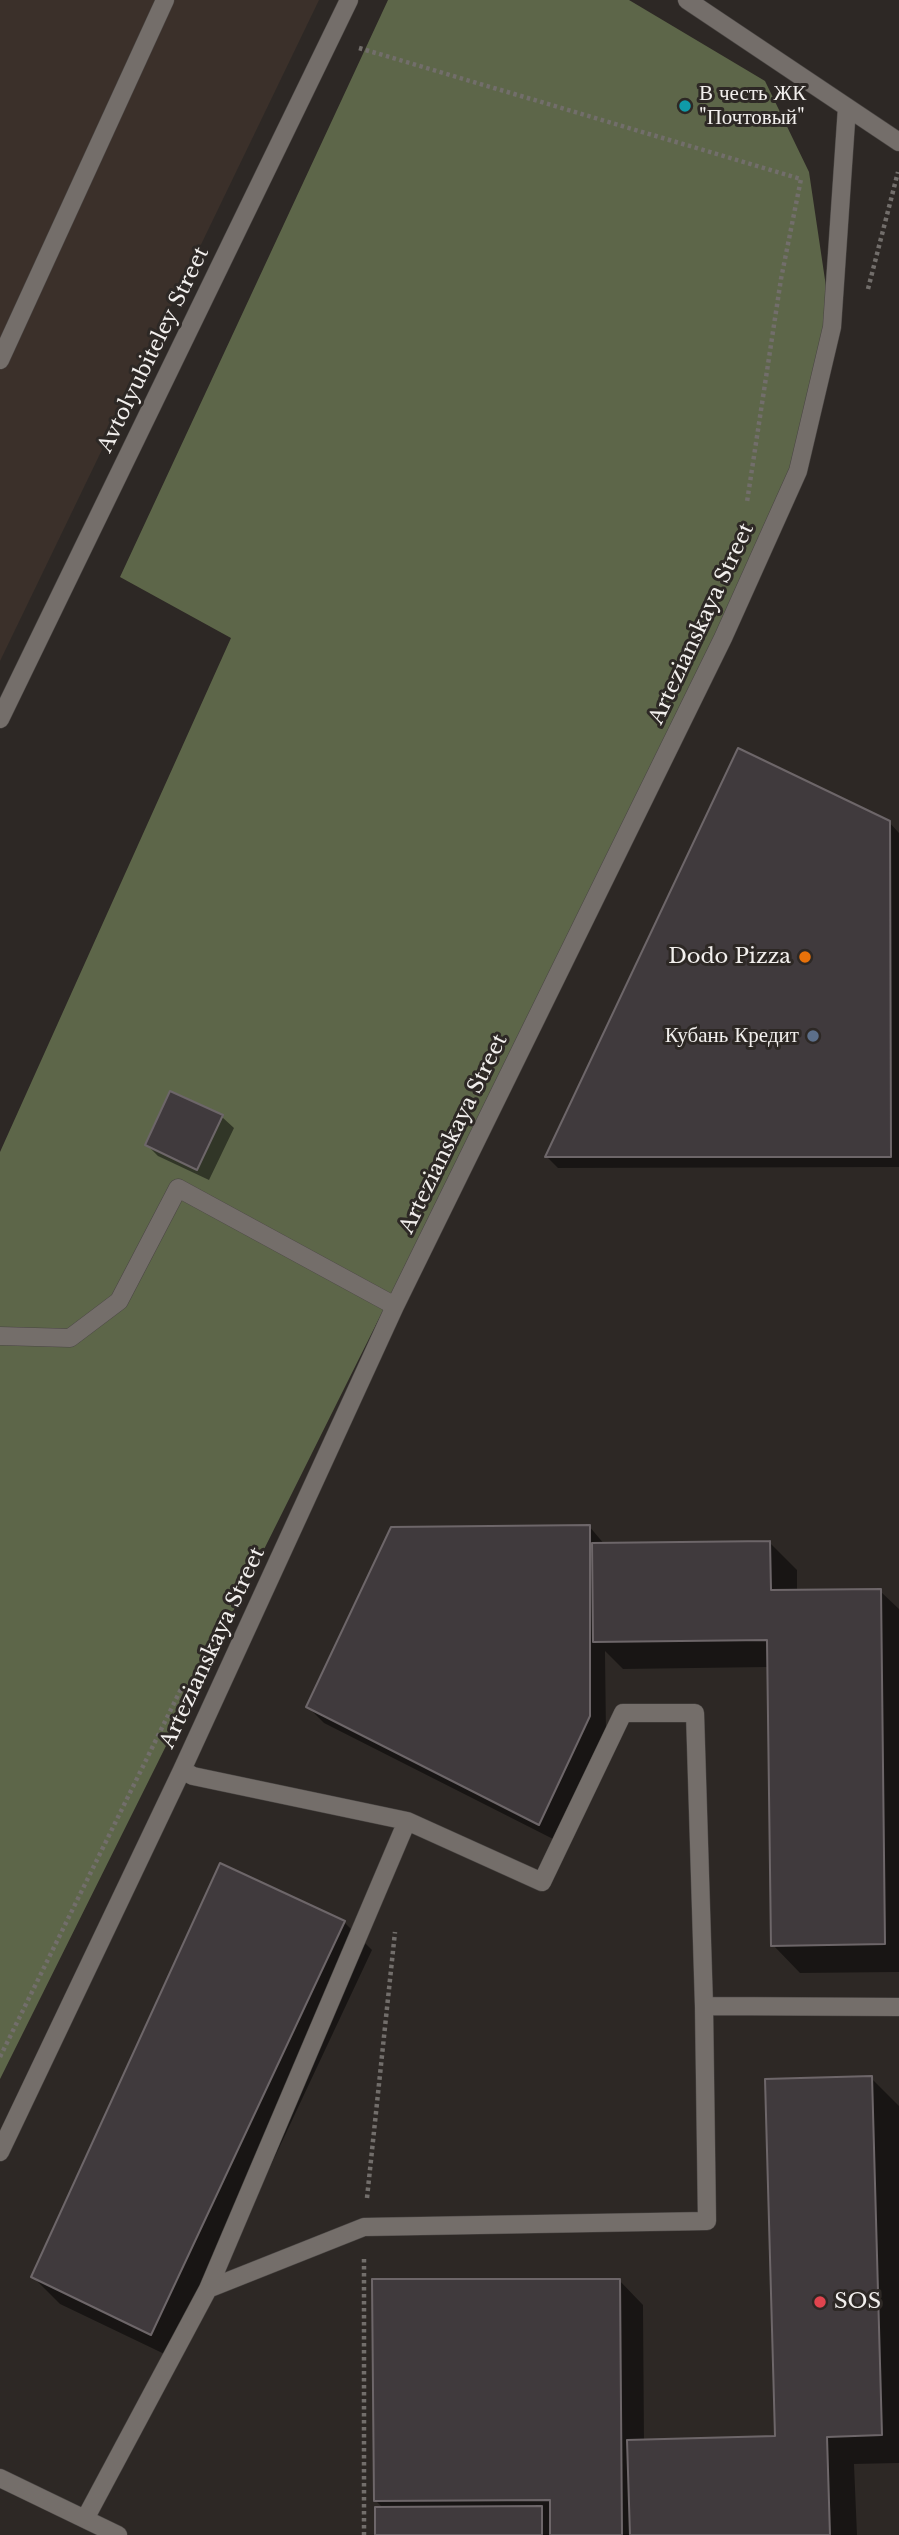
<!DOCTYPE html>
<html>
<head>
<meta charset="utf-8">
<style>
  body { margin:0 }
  canvas { display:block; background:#2d2825 }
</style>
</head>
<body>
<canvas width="899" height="2535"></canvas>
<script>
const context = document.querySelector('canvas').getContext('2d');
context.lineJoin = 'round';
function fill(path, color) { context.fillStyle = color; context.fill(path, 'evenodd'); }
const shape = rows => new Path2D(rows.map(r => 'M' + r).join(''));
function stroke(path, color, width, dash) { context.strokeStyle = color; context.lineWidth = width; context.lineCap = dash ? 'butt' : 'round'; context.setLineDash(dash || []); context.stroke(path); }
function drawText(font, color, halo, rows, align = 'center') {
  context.font = font + ' "Libre Baskerville",serif'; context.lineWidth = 6; context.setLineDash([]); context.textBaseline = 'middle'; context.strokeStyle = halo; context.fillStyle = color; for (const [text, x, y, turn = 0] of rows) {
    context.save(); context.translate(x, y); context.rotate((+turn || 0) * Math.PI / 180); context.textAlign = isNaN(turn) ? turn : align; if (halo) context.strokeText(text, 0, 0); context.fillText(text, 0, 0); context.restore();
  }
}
const built = shape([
  [0,0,319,0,0,661]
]);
const forest = shape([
  [388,0,629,0,765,81,809,172,832,327,769,536,0,2079,0,1152,231,638,120,577]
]);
const shadow = shape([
  [889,822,899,833,899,1167,558,1168,547,1157],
  [171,1093,222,1117,234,1128,209,1180,158,1156,147,1145],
  [589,1526,605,1545,770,1543,797,1570,797,1591,880,1591,899,1609,899,1972,800,1973,773,1945,769,1667,623,1669,605,1651,606,1733,555,1840,324,1723,308,1707],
  [344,1922,372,1950,179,2361,60,2304,33,2277],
  [871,2078,899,2106,899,2463,854,2464,857,2535,377,2535,383,2508,375,2500,619,2280,643,2305,644,2441,777,2438]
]);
const building = shape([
  [738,748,890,821,891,1157,545,1157,738,748],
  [170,1091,223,1115,197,1170,145,1145,170,1091],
  [590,1525,590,1716,539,1825,306,1707,391,1527,590,1525],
  [770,1541,771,1590,881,1589,885,1944,771,1946,767,1640,593,1642,592,1543,770,1541],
  [220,1863,345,1921,151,2335,31,2277,220,1863],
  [872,2076,882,2435,827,2437,830,2535,630,2535,627,2440,775,2436,765,2079,872,2076],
  [372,2279,620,2279,622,2535,550,2535,550,2500,374,2501,372,2279],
  [542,2506,542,2535,375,2535,375,2507,542,2506]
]);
const path = shape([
  [359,48,801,179,781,279,747,502],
  [868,289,898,172],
  [0,2057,182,1687],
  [367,2198,395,1932],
  [364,2259,364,2535]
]);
const minor = shape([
  [687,0,899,142],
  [0,360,165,0],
  [0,719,349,0],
  [0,1336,70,1338,119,1301,178,1188,395,1306],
  [704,2006,899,2007],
  [0,2152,182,1770,395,1306,723,638,798,471,832,327,847,107],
  [208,2289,364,2227,707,2221,704,2006,695,1713,623,1713,542,1882,407,1821],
  [0,2478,118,2535],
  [85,2519,208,2289,407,1821,193,1776,182,1770]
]);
const markers = [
  [685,106,7,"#0f9aa8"],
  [805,957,7,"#e8710a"],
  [813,1036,7,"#5c6f8a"],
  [820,2302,7,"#e0444e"]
];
const poiNames = [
  ["В честь ЖК",699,94],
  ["\"Почтовый\"",699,118],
  ["Dodo Pizza",791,957,"right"],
  ["Кубань Кредит",799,1036,"right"],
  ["SOS",834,2302]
];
const streetNames = [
  ["Avtolyubiteley Street",154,350,-64],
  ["Artezianskaya Street",702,624,-65],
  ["Artezianskaya Street",454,1134,-64],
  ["Artezianskaya Street",213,1648,-65]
];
fill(built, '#3b302a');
fill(forest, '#5d6649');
fill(shadow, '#0007');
fill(building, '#403a3d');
stroke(building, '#6d6669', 2);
stroke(minor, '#4a4644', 19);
stroke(path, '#726e6b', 4.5, [3.5, 3.5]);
stroke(minor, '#746e6a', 18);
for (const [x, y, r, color] of markers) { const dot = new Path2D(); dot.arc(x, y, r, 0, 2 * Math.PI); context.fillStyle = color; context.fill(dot); stroke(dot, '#2d2825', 2.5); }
drawText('21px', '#f2efed', '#2d2825', poiNames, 'left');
drawText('21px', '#f2efed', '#2d2825', streetNames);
</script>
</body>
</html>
